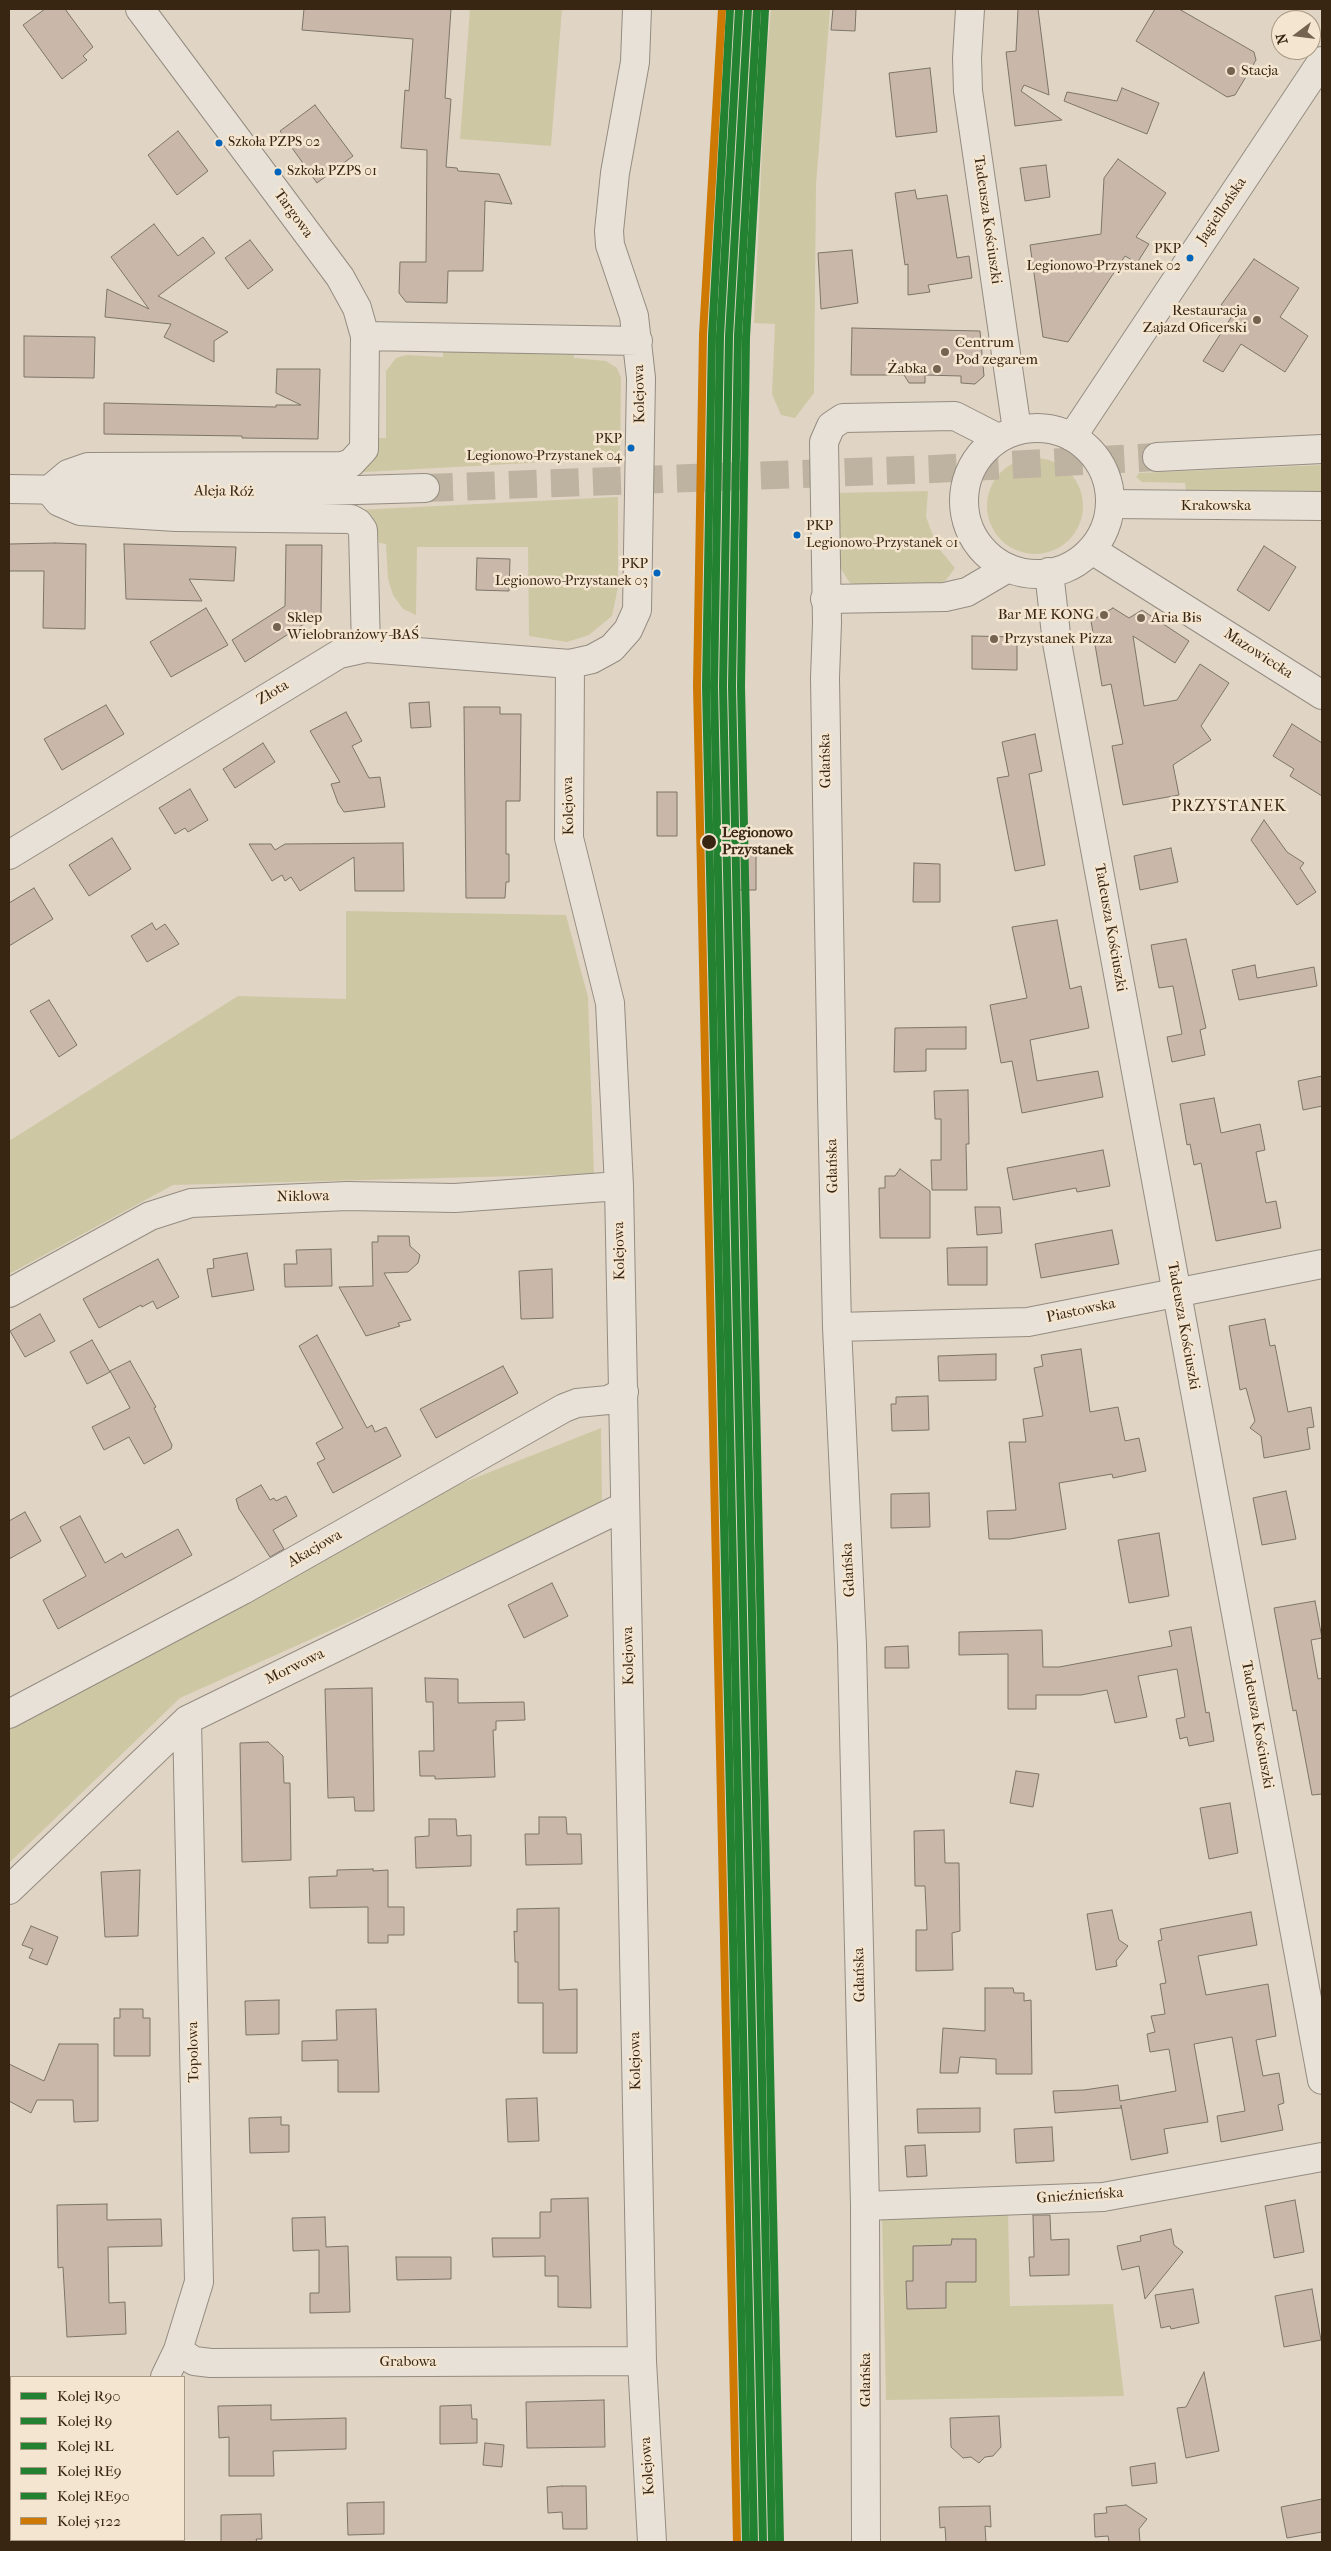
<!DOCTYPE html>
<html>
<head>
<meta charset="utf-8">
<style>
  body { margin:0 }
  #map { position:relative; width:1331px; height:2551px; overflow:hidden; background:#e0d5c4; font-family:"IM FELL French Canon",serif }
  canvas { display:block }
  .frame { position:absolute; inset:0; border:10px solid #382612; pointer-events:none }
  .legend { position:absolute; left:10px; top:2376px; width:175px; height:165px; box-sizing:border-box; background:#f3e5d0; border:1px solid #a89984; margin:0; padding:6px 9px; list-style:none; font-size:15px; color:#382612 }
  .legend li { display:flex; align-items:center; gap:10px; height:25px }
  .legend b { width:25px; border:1px solid #a89984 }
  .north { position:absolute; left:1271px; top:10px; width:50px; height:50px; box-sizing:border-box; background:#f3e5d0; border:1px solid #a89984; border-radius:50%; rotate:255deg; font-size:14px; font-weight:700; line-height:20px; text-align:center; color:#382612 }
  .north::after { content:''; display:block; margin:auto; width:18px; height:22px; background:#736350; clip-path:polygon(50% 0,100% 100%,50% 72%,0 100%) }
</style>
</head>
<body>
<div id="map">
<canvas width="1331" height="2551"></canvas>
<div class="frame"></div>
<ul class="legend">
<li><b style="height:6px;background:#238132"></b>Kolej R90</li>
<li><b style="height:6px;background:#238132"></b>Kolej R9</li>
<li><b style="height:6px;background:#238132"></b>Kolej RL</li>
<li><b style="height:6px;background:#238132"></b>Kolej RE9</li>
<li><b style="height:6px;background:#238132"></b>Kolej RE90</li>
<li><b style="height:6px;background:#cd7904"></b>Kolej 5122</li>
</ul>
<div class="north">N</div>
</div>
<script>
const context = document.querySelector('canvas').getContext('2d');
context.lineJoin = 'round';
function fill(path, color) { context.fillStyle = color; context.fill(path, 'evenodd'); }
const shape = rows => new Path2D(rows.map(r => 'M' + r).join(''));
function stroke(path, color, width, dash) { context.strokeStyle = color; context.lineWidth = width; context.lineCap = dash ? 'butt' : 'round'; context.setLineDash(dash || []); context.stroke(path); }
function drawText(font, color, halo, rows, align = 'center') {
  context.font = font + ' "IM FELL French Canon",serif'; context.lineWidth = 5; context.setLineDash([]); context.textBaseline = 'middle'; context.strokeStyle = halo; context.fillStyle = color; for (const [text, x, y, turn = 0] of rows) {
    context.save(); context.translate(x, y); context.rotate((+turn || 0) * Math.PI / 180); context.textAlign = isNaN(turn) ? turn : align; if (halo) context.strokeText(text, 0, 0); context.fillText(text, 0, 0); context.restore();
  }
}
const green = shape([
  [470,9,562,9,551,146,460,139],
  [771,9,830,9,816,185,814,393,795,418,781,415,772,394,775,324,754,323,766,66],
  [443,346,574,351,574,358,606,361,617,368,621,378,620,458,346,473,378,438,386,438,386,371,396,358,406,355,443,357],
  '987 506a48 48 0 1 1 96 0a48 48 0 1 1-96 0Z',
  [1322,465,1322,492,1186,491,1185,483,1142,482,1136,477,1139,473],
  [928,491,926,517,937,546,955,568,946,580,936,587,877,589,850,583,837,563,835,493],
  [618,497,618,587,612,616,589,635,567,642,529,636,528,547,417,547,416,615,403,609,393,595,388,579,386,544,379,543,374,525,356,510],
  [346,911,566,915,588,997,594,1174,173,1185,9,1274,9,1141,238,996,346,999],
  [601,1428,602,1502,347,1623,180,1698,9,1863,9,1728,427,1497],
  [1008,2212,1010,2306,1113,2304,1124,2396,886,2400,882,2214]
]);
const building = shape([
  [45,9,65,9,93,47,83,56,87,60,62,79,23,25,45,9],
  [304,9,451,9,445,98,451,99,446,167,457,168,458,171,499,174,512,204,485,201,483,271,448,271,447,303,406,302,399,293,400,262,426,262,427,150,401,148,405,90,409,91,413,39,302,30,304,9],
  [833,9,856,9,855,31,831,30,833,9],
  [1018,9,1038,9,1049,95,1024,85,1021,91,1062,120,1015,126,1006,52,1016,51,1018,9],
  [1155,9,1179,9,1254,52,1256,60,1235,95,1227,97,1136,41,1155,9],
  [930,68,937,132,896,137,889,73,930,68],
  [1122,88,1159,103,1147,134,1064,101,1067,92,1117,101,1122,88],
  [315,105,353,156,317,183,280,131,315,105],
  [178,131,208,171,177,195,148,155,178,131],
  [1118,159,1166,193,1136,237,1149,244,1137,263,1125,256,1068,342,1043,337,1030,245,1101,234,1104,178,1118,159],
  [1046,165,1050,197,1025,201,1020,168,1046,165],
  [915,190,917,199,947,195,957,258,969,256,972,278,928,285,930,292,908,295,908,264,905,265,895,193,915,190],
  [154,224,178,256,203,237,215,253,158,296,228,332,214,341,214,362,164,337,171,324,105,317,107,289,149,309,111,257,154,224],
  [250,240,273,270,248,289,225,258,250,240],
  [852,250,858,303,821,309,818,253,852,250],
  [1254,259,1299,288,1280,317,1308,336,1285,372,1241,344,1223,372,1203,361,1234,313,1221,305,1254,259],
  [852,328,980,331,984,376,975,384,961,383,961,376,925,375,925,383,909,383,904,375,851,375,852,328],
  [24,336,95,337,94,378,24,377,24,336],
  [277,369,320,369,318,439,242,438,242,436,104,434,104,403,276,407,276,405,301,405,276,393,277,369],
  [55,543,86,544,85,629,43,628,44,571,9,571,9,544,55,543],
  [124,544,236,547,234,581,189,579,202,601,126,599,124,544],
  [286,545,322,545,321,613,245,662,232,640,285,606,286,545],
  [1264,546,1296,567,1269,611,1237,590,1264,546],
  [477,558,510,559,509,591,476,590,477,558],
  [206,608,228,645,171,677,150,642,206,608],
  [1113,608,1129,618,1142,610,1189,641,1175,663,1133,636,1144,706,1177,700,1200,664,1229,683,1201,726,1211,740,1173,765,1179,795,1123,805,1112,746,1123,744,1111,684,1102,686,1091,621,1113,608],
  [972,636,1017,637,1017,670,972,669,972,636],
  [429,702,431,727,411,728,409,703,429,702],
  [106,705,124,734,62,770,44,739,106,705],
  [464,707,500,707,500,714,521,714,520,801,506,801,506,854,509,854,509,882,506,882,505,898,466,898,464,707],
  [346,712,362,741,352,746,369,778,380,777,385,807,344,812,338,803,331,784,340,782,310,731,346,712],
  [1292,724,1322,743,1322,796,1290,776,1294,769,1273,756,1292,724],
  [1035,734,1042,771,1029,774,1045,865,1015,871,997,778,1009,776,1002,742,1035,734],
  [263,743,275,762,235,788,223,769,263,743],
  [190,789,208,820,188,832,185,828,175,834,159,808,190,789],
  [657,792,677,792,677,836,657,836,657,792],
  [1264,820,1287,852,1304,863,1300,868,1316,892,1297,905,1251,840,1264,820],
  [112,838,131,869,89,896,69,865,112,838],
  [403,843,404,891,355,891,354,857,300,891,291,877,285,881,282,875,272,881,249,844,271,844,275,850,285,844,403,843],
  [1171,848,1178,882,1140,890,1134,856,1171,848],
  [736,850,756,850,756,890,736,890,736,850],
  [914,863,940,864,940,902,913,902,914,863],
  [34,888,53,919,9,946,9,903,34,888],
  [1057,920,1070,989,1081,986,1089,1028,1030,1040,1037,1081,1098,1071,1103,1097,1022,1113,1012,1061,1001,1063,990,1005,1027,998,1012,927,1057,920],
  [152,923,156,930,165,924,179,944,147,962,131,936,152,923],
  [1186,939,1206,1028,1200,1030,1205,1055,1172,1062,1167,1037,1182,1034,1173,986,1159,988,1151,945,1186,939],
  [1255,965,1257,978,1314,967,1317,986,1239,1000,1232,970,1255,965],
  [49,1000,77,1045,59,1057,30,1011,49,1000],
  [966,1027,966,1049,926,1049,926,1071,894,1072,895,1028,966,1027],
  [1322,1076,1322,1106,1303,1110,1298,1081,1322,1076],
  [968,1090,969,1144,966,1144,967,1190,932,1190,931,1160,941,1160,941,1119,935,1119,934,1091,968,1090],
  [1214,1098,1221,1133,1260,1124,1265,1150,1256,1152,1266,1203,1276,1201,1281,1228,1216,1241,1201,1163,1194,1165,1190,1144,1187,1145,1180,1104,1214,1098],
  [1103,1150,1110,1186,1077,1192,1076,1188,1013,1200,1007,1168,1103,1150],
  [900,1169,930,1191,930,1238,880,1238,879,1188,885,1188,885,1176,895,1176,900,1169],
  [975,1207,1000,1207,1002,1233,977,1235,975,1207],
  [1112,1230,1119,1264,1041,1278,1035,1244,1112,1230],
  [378,1236,409,1236,410,1246,420,1255,418,1263,408,1272,384,1273,411,1320,398,1323,400,1326,366,1336,339,1287,373,1286,372,1242,378,1242,378,1236],
  [987,1247,987,1285,948,1285,947,1248,987,1247],
  [331,1249,332,1286,285,1287,284,1264,297,1264,296,1250,331,1249],
  [247,1253,254,1290,212,1297,207,1269,214,1268,213,1259,247,1253],
  [158,1259,179,1297,157,1309,153,1301,142,1307,141,1305,99,1328,83,1299,158,1259],
  [552,1269,553,1318,521,1319,519,1271,552,1269],
  [40,1314,55,1341,25,1357,10,1331,40,1314],
  [1265,1319,1270,1346,1275,1345,1288,1412,1311,1407,1314,1427,1307,1428,1310,1449,1264,1458,1261,1436,1250,1428,1255,1421,1246,1388,1240,1390,1229,1326,1265,1319],
  [317,1335,367,1428,372,1425,375,1432,386,1427,401,1456,333,1493,317,1463,325,1459,316,1443,343,1428,299,1346,317,1335],
  [92,1340,110,1372,87,1384,70,1352,92,1340],
  [1081,1349,1090,1412,1118,1407,1125,1441,1139,1438,1146,1471,1113,1478,1112,1474,1059,1483,1066,1529,1010,1539,989,1539,987,1511,1016,1510,1009,1442,1026,1442,1023,1419,1043,1416,1034,1368,1043,1366,1041,1355,1081,1349],
  [996,1354,996,1380,939,1381,938,1356,996,1354],
  [130,1361,156,1407,154,1408,172,1445,171,1449,144,1464,129,1437,104,1450,92,1427,130,1408,110,1371,130,1361],
  [503,1366,518,1393,436,1438,420,1409,503,1366],
  [928,1396,929,1430,892,1431,891,1404,896,1404,896,1397,928,1396],
  [261,1485,270,1500,274,1498,276,1501,286,1496,297,1516,273,1530,284,1549,270,1557,239,1509,236,1499,261,1485],
  [1286,1491,1296,1539,1262,1545,1253,1498,1286,1491],
  [929,1493,930,1527,891,1528,891,1494,929,1493],
  [25,1512,41,1541,9,1559,9,1521,25,1512],
  [80,1516,105,1563,122,1553,125,1558,178,1529,192,1555,58,1629,43,1600,86,1576,60,1527,80,1516],
  [1159,1533,1169,1596,1129,1603,1118,1540,1159,1533],
  [552,1583,568,1616,524,1638,508,1605,552,1583],
  [1315,1601,1322,1638,1311,1640,1318,1679,1322,1678,1322,1794,1312,1795,1296,1710,1293,1711,1274,1608,1315,1601],
  [1191,1627,1206,1713,1209,1712,1214,1741,1189,1746,1187,1737,1180,1739,1176,1719,1185,1717,1177,1669,1138,1676,1147,1717,1115,1723,1107,1690,1081,1695,1036,1695,1036,1709,1008,1709,1008,1654,959,1655,959,1632,1042,1630,1043,1667,1059,1667,1172,1646,1169,1631,1191,1627],
  [908,1646,909,1668,885,1668,885,1647,908,1646],
  [425,1678,458,1679,458,1703,524,1702,525,1720,496,1721,496,1730,493,1730,495,1777,435,1779,435,1776,420,1776,419,1751,434,1751,433,1702,426,1702,425,1678],
  [372,1688,374,1811,355,1811,354,1797,328,1798,325,1689,372,1688],
  [268,1742,283,1756,284,1783,290,1783,291,1860,242,1862,240,1743,268,1742],
  [1016,1771,1039,1774,1033,1807,1010,1803,1016,1771],
  [1230,1803,1238,1853,1209,1859,1200,1808,1230,1803],
  [539,1817,566,1817,567,1834,581,1834,582,1864,526,1865,525,1834,539,1834,539,1817],
  [429,1819,456,1819,457,1836,471,1835,471,1866,416,1868,415,1837,429,1836,429,1819],
  [944,1830,945,1863,959,1863,960,1931,952,1933,953,1970,916,1971,916,1930,927,1930,925,1886,915,1886,914,1831,944,1830],
  [373,1869,373,1871,388,1870,388,1907,404,1907,404,1935,388,1935,388,1943,368,1943,368,1907,310,1908,309,1877,337,1876,337,1870,373,1869],
  [140,1870,138,1936,105,1937,101,1872,140,1870],
  [559,1908,559,1990,577,1989,577,2053,543,2053,543,2003,518,2003,518,1962,515,1962,514,1931,517,1932,517,1909,559,1908],
  [1112,1910,1119,1940,1128,1946,1116,1961,1117,1966,1096,1970,1087,1914,1112,1910],
  [1251,1912,1257,1945,1198,1956,1206,1995,1268,1984,1276,2036,1256,2040,1263,2076,1279,2073,1284,2103,1278,2105,1283,2130,1221,2142,1217,2116,1245,2111,1232,2037,1194,2044,1208,2122,1164,2129,1168,2153,1131,2160,1121,2105,1121,2108,1055,2113,1053,2091,1084,2090,1118,2085,1120,2101,1176,2091,1169,2049,1150,2052,1147,2034,1155,2032,1151,2016,1165,2014,1160,1984,1166,1983,1158,1941,1162,1940,1160,1929,1251,1912],
  [31,1926,58,1937,47,1965,29,1958,33,1949,22,1945,31,1926],
  [985,1988,1013,1988,1014,1993,1024,1993,1024,2001,1031,2000,1032,2074,996,2074,996,2059,960,2057,958,2073,940,2073,943,2028,985,2031,985,1988],
  [279,2000,279,2034,246,2035,245,2001,279,2000],
  [120,2009,143,2009,143,2018,150,2018,150,2056,114,2056,114,2018,120,2018,120,2009],
  [376,2009,379,2092,338,2092,338,2060,302,2061,302,2041,337,2040,336,2010,376,2009],
  [59,2044,98,2044,98,2121,74,2122,73,2100,37,2100,31,2113,9,2101,9,2064,44,2081,59,2044],
  [537,2098,539,2141,508,2142,506,2099,537,2098],
  [980,2108,980,2132,918,2133,917,2109,980,2108],
  [281,2117,281,2125,289,2125,289,2152,250,2153,249,2118,281,2117],
  [1052,2127,1054,2161,1016,2163,1014,2129,1052,2127],
  [925,2145,927,2176,907,2177,905,2146,925,2145],
  [588,2198,591,2308,558,2307,558,2276,545,2276,545,2256,493,2257,492,2238,540,2238,540,2212,551,2212,551,2199,588,2198],
  [1295,2200,1304,2252,1274,2258,1265,2206,1295,2200],
  [107,2204,107,2220,161,2219,162,2246,108,2247,109,2303,125,2302,126,2334,67,2337,63,2267,58,2268,57,2205,107,2204],
  [1033,2215,1050,2215,1051,2240,1069,2239,1069,2275,1030,2276,1029,2257,1034,2257,1033,2215],
  [325,2217,326,2247,348,2246,350,2312,310,2313,310,2293,319,2293,319,2250,293,2251,292,2218,325,2217],
  [1171,2229,1174,2245,1183,2252,1145,2299,1139,2266,1122,2270,1117,2246,1141,2241,1140,2236,1171,2229],
  [952,2239,976,2239,976,2282,946,2282,946,2308,907,2309,906,2281,913,2281,913,2246,951,2245,952,2239],
  [396,2257,451,2257,451,2279,397,2280,396,2257],
  [1193,2289,1199,2323,1171,2329,1170,2326,1161,2328,1155,2295,1193,2289],
  [1312,2289,1321,2340,1284,2347,1275,2296,1312,2289],
  [1204,2372,1219,2451,1186,2458,1177,2408,1186,2407,1204,2372],
  [604,2400,605,2447,527,2448,526,2402,604,2400],
  [271,2405,271,2420,346,2418,346,2449,273,2451,274,2476,229,2476,229,2437,219,2438,218,2406,271,2405],
  [471,2405,472,2419,477,2419,477,2443,440,2444,440,2406,471,2405],
  [999,2416,1001,2447,993,2456,985,2457,979,2463,971,2457,963,2458,951,2447,950,2418,999,2416],
  [485,2443,504,2445,502,2467,483,2465,485,2443],
  [1155,2463,1157,2483,1132,2486,1130,2467,1155,2463],
  [562,2486,586,2486,587,2529,563,2529,562,2512,548,2513,547,2487,562,2486],
  [1322,2499,1322,2532,1287,2538,1281,2507,1322,2499],
  [384,2502,384,2534,348,2535,347,2503,384,2502],
  [1126,2505,1147,2519,1139,2529,1140,2542,1109,2542,1108,2536,1095,2537,1094,2514,1107,2513,1106,2507,1126,2505],
  [990,2506,991,2527,985,2526,986,2542,946,2542,945,2527,940,2528,939,2507,990,2506],
  [261,2514,262,2539,256,2539,257,2542,221,2542,221,2515,261,2514]
]);
const tertiaryTunnel = shape([
  [425,488,934,469,1157,457]
]);
const minor = shape([
  [140,9,340,277,357,308,365,336,364,449,351,463,342,466,88,467,68,474,49,490,59,502,80,511,176,517,351,519,358,523,363,530,366,648],
  [970,9,967,58,968,91,1017,430],
  [365,336,638,341],
  [1110,504,1322,506],
  [1092,550,1322,695],
  [825,599,945,597,967,592,1008,568],
  [570,664,569,838,610,1003,619,1186,642,2361,652,2542],
  [9,855,339,654,366,648,570,664,592,659,612,648,628,630,637,610,641,378,634,316,610,245,609,231,615,173,635,62,637,9],
  [9,1293,150,1216,191,1203,347,1196,455,1198,619,1186],
  [837,1327,1028,1322,1322,1264],
  [9,1714,243,1590,564,1408,577,1403,608,1400,624,1392],
  [9,1890,187,1720,625,1506],
  [865,2206,1103,2197,1322,2157],
  [178,2350,194,2361,211,2363,642,2361],
  [165,2377,178,2350,199,2282,187,1720],
  [166,2540,166,2542],
  [866,2542,865,2206,852,1645,837,1327,832,1098,825,678,827,623,824,442,831,426,843,418,955,416,998,438]
]);
const tertiary = shape([
  '964 501a73 73 0 1 1 146 0a73 73 0 1 1-146 0Z',
  [1072,437,1322,61],
  [1157,457,1322,449],
  [9,489,254,493,425,488],
  [1049,572,1057,643,1322,2080]
]);
const rail1 = shape([
  [748,9,729,336,723,686,763,2542]
]);
const rail2 = shape([
  [739,9,720,336,714,686,754,2542]
]);
const rail3 = shape([
  [757,10,738,336,732,686,772,2542]
]);
const rail4 = shape([
  [730,9,712,336,706,686,746,2542]
]);
const rail5 = shape([
  [765,10,746,337,741,686,780,2542]
]);
const rail6 = shape([
  [722,9,703,335,697,686,737,2542]
]);
const markers = [
  [1231,71,5,"#736350"],
  [219,143,4.5,"#0065bd"],
  [278,172,4.5,"#0065bd"],
  [1190,258,4.5,"#0065bd"],
  [1257,320,5,"#736350"],
  [945,352,5,"#736350"],
  [937,369,5,"#736350"],
  [631,448,4.5,"#0065bd"],
  [797,535,4.5,"#0065bd"],
  [657,573,4.5,"#0065bd"],
  [1104,615,5,"#736350"],
  [1141,618,5,"#736350"],
  [277,627,5,"#736350"],
  [994,639,5,"#736350"],
  [709,842,8,"#382612"]
];
const busNames = [
  ["Szkoła PZPS 02",228,143],
  ["Szkoła PZPS 01",287,172],
  ["PKP",1181,250,"right"],
  ["Legionowo-Przystanek 02",1181,267,"right"],
  ["PKP",622,440,"right"],
  ["Legionowo-Przystanek 04",622,457,"right"],
  ["PKP",806,527],
  ["Legionowo-Przystanek 01",806,544],
  ["PKP",648,565,"right"],
  ["Legionowo-Przystanek 03",648,582,"right"]
];
const poiNames = [
  ["Stacja",1241,71],
  ["Restauracja",1247,311,"right"],
  ["Zajazd Oficerski",1247,328,"right"],
  ["Centrum",955,343],
  ["Pod zegarem",955,360],
  ["Żabka",927,369,"right"],
  ["Bar ME KONG",1094,615,"right"],
  ["Sklep",287,618],
  ["Wielobranżowy-BAŚ",287,635],
  ["Aria Bis",1151,618],
  ["Przystanek Pizza",1004,639]
];
const streetNames = [
  ["Jagiellońska",1222,211,-56],
  ["Targowa",293,214,54],
  ["Tadeusza Kościuszki",987,220,82],
  ["Kolejowa",640,394,-91],
  ["Aleja Róż",224,492,1],
  ["Krakowska",1216,506],
  ["Mazowiecka",1258,654,33],
  ["Złota",273,693,-31],
  ["Gdańska",826,761,-91],
  ["Kolejowa",569,806,-91],
  ["Tadeusza Kościuszki",1110,928,80],
  ["Gdańska",833,1166,-91],
  ["Niklowa",303,1197,-1],
  ["Kolejowa",620,1251,-91],
  ["Piastowska",1081,1311,-12],
  ["Tadeusza Kościuszki",1183,1326,80],
  ["Akacjowa",315,1549,-30],
  ["Gdańska",849,1570,-93],
  ["Kolejowa",629,1656,-91],
  ["Morwowa",295,1667,-26],
  ["Tadeusza Kościuszki",1257,1725,80],
  ["Gdańska",860,1975,-91],
  ["Topolowa",194,2052,-91],
  ["Kolejowa",636,2061,-91],
  ["Gnieźnieńska",1080,2196,-4],
  ["Grabowa",408,2362],
  ["Gdańska",866,2380,-90],
  ["Kolejowa",648,2466,-94]
];
const stopNames = [
  ["Legionowo",722,833],
  ["Przystanek",722,850]
];
const neighbourhoodNames = [
  ["PRZYSTANEK",1229,807]
];
fill(green, '#cec7a4');
fill(building, '#c9b8aa');
stroke(building, '#7d7469', 1);
stroke(tertiaryTunnel, '#beb2a0', 28, [28, 14]);
stroke(minor, '#958c80', 30);
stroke(tertiary, '#958c80', 30);
stroke(minor, '#e7e1d8', 28);
stroke(tertiary, '#e7e1d8', 28);
stroke(rail1, '#238132', 8);
stroke(rail2, '#238132', 8);
stroke(rail3, '#238132', 8);
stroke(rail4, '#238132', 8);
stroke(rail5, '#238132', 8);
stroke(rail6, '#cd7904', 8);
for (const [x, y, r, color] of markers) { const dot = new Path2D(); dot.arc(x, y, r, 0, 2 * Math.PI); context.fillStyle = color; context.fill(dot); stroke(dot, '#f3e5d0', 2); }
drawText('14px', '#382612', '#f3e5d0', busNames, 'left');
drawText('15px', '#382612', '#f3e5d0', poiNames, 'left');
drawText('15px', '#382612', '#f3e5d0', streetNames);
drawText('bold 15px', '#382612', '#f3e5d0', stopNames, 'left');
context.letterSpacing = '1px';
drawText('16px', '#382612', '#f3e5d0', neighbourhoodNames);
context.letterSpacing = '0px';
</script>
</body>
</html>
